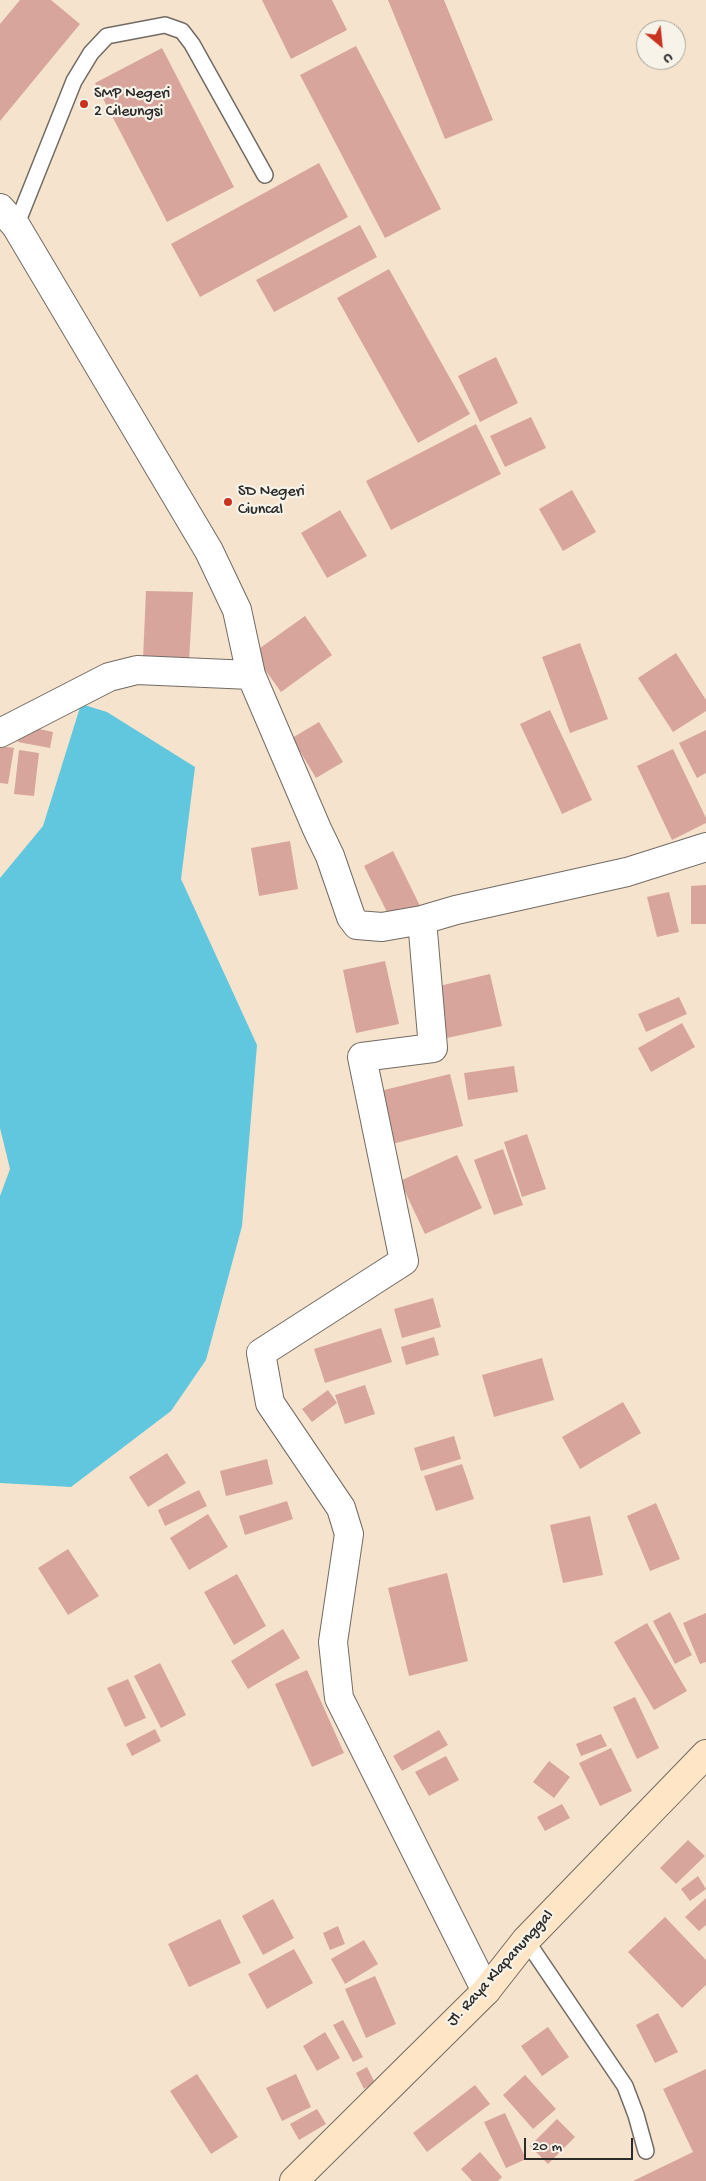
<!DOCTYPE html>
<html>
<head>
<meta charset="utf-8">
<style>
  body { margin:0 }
  #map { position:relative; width:706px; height:2181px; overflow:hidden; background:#f5e3cd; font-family:"Gochi Hand",sans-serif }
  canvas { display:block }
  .north { position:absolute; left:636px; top:20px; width:50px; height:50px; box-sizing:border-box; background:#f7f3e8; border:1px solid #a5a39c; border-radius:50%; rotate:152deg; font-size:14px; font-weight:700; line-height:20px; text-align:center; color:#2b2b2b }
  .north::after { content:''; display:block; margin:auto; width:18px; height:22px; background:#c8321e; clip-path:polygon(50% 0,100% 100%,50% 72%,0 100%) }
  .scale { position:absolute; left:524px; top:2138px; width:109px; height:22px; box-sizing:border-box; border:2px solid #2b2b2b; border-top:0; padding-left:6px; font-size:15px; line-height:18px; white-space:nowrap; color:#2b2b2b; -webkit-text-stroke:4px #f7f3e8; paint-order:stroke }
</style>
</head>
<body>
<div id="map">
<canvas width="706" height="2181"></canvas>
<div class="north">U</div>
<div class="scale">20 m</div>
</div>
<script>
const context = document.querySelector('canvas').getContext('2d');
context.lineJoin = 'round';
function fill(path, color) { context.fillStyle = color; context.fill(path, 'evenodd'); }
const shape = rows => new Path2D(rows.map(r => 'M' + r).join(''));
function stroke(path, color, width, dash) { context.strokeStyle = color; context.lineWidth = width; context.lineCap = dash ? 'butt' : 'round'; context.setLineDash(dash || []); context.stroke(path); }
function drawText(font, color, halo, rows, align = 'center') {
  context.font = font + ' "Gochi Hand",sans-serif'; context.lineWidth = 4.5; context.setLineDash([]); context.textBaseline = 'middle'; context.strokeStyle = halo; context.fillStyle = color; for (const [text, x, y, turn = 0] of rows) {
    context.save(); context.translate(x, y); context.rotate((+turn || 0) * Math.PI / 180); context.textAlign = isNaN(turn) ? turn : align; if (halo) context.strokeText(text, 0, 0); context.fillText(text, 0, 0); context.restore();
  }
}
const water = shape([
  [81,704,107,712,195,767,181,879,257,1045,242,1226,206,1360,171,1411,71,1487,0,1483,0,1196,10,1169,0,1128,0,878,43,826]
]);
const building = shape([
  [20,0,51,0,80,24,0,121,0,24],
  [262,0,332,0,347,30,291,59],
  [388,0,444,0,493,120,445,139],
  [356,46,441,209,385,238,300,75],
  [162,48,234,187,167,222,95,83],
  [319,163,348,217,200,297,171,244],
  [360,225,377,257,274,312,256,280],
  [389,269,470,414,418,443,337,298],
  [496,357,518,403,480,422,458,376],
  [531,417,546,448,505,467,490,436],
  [476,424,501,474,391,530,366,481],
  [572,490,596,532,563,551,539,509],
  [340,510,367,556,327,578,301,533],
  [146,591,193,592,189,661,143,659],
  [305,616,332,655,281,692,253,653],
  [580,643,608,719,570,733,542,657],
  [676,653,706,700,706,711,673,732,638,678],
  [550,710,592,800,562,814,520,724],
  [319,722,343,762,316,778,292,738],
  [21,725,53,732,50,748,18,742],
  [706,730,706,773,697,778,679,743],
  [0,746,14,748,8,784,0,783],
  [673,749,706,818,706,823,672,840,637,766],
  [19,750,39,753,34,796,14,794],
  [290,841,298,889,259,896,251,848],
  [393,851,421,908,392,922,364,866],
  [706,885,706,924,691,924,691,886],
  [669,892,679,932,657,937,647,897],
  [385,961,399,1024,356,1033,343,970],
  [490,974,502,1026,447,1038,435,987],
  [679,997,687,1014,646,1032,638,1014],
  [682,1023,695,1047,651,1072,638,1048],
  [514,1066,518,1092,468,1100,464,1073],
  [450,1074,463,1126,392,1144,380,1091],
  [527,1134,546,1189,522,1197,504,1142],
  [503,1149,523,1205,494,1215,474,1160],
  [457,1155,482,1208,425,1234,400,1181],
  [433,1298,441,1327,402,1338,394,1309],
  [381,1328,392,1362,325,1383,314,1349],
  [434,1337,439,1355,406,1365,401,1347],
  [542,1358,554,1400,494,1417,482,1375],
  [365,1385,375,1414,345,1424,335,1395],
  [328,1390,337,1403,312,1422,302,1409],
  [623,1402,641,1433,580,1469,562,1437],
  [454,1436,461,1459,421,1471,414,1448],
  [167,1453,186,1483,148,1507,129,1477],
  [267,1459,273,1484,226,1496,220,1471],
  [462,1464,474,1499,436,1511,424,1476],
  [199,1490,207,1506,165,1526,158,1510],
  [287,1501,293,1519,245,1535,239,1516],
  [656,1503,680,1559,650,1571,627,1516],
  [208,1514,228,1547,189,1570,170,1538],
  [590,1516,603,1575,563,1583,550,1525],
  [68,1549,99,1596,68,1615,38,1568],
  [447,1573,468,1661,409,1676,388,1588],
  [237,1574,266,1626,234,1645,204,1592],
  [670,1612,692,1655,675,1664,653,1621],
  [706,1613,706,1662,700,1664,683,1623],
  [647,1623,687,1691,654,1710,614,1642],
  [283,1629,300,1658,248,1689,231,1661],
  [160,1663,186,1715,161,1728,134,1676],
  [307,1670,344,1753,312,1767,275,1684],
  [128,1679,146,1718,125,1727,107,1688],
  [635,1697,659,1748,637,1759,613,1707],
  [155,1729,161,1741,132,1756,126,1744],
  [439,1730,448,1745,402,1771,393,1756],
  [601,1734,607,1746,581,1756,576,1744],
  [611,1748,632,1791,600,1806,579,1763],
  [446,1756,459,1780,429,1796,415,1772],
  [549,1761,570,1777,554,1798,533,1782],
  [562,1804,570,1818,545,1831,537,1817],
  [688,1840,705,1856,676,1884,660,1868],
  [698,1876,706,1889,690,1901,681,1889],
  [706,1898,706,1925,699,1931,685,1917],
  [273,1899,294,1938,263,1955,242,1916],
  [665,1917,706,1960,706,1985,682,2008,628,1952],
  [220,1919,241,1963,189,1987,168,1944],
  [338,1926,345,1944,330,1950,323,1933],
  [364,1940,378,1964,345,1984,331,1959],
  [294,1949,313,1983,267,2009,248,1974],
  [375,1976,396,2024,366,2038,345,1989],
  [658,2013,678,2052,655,2063,636,2025],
  [343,2020,363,2057,353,2062,333,2025],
  [548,2027,569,2057,542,2076,521,2046],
  [325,2032,340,2058,317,2071,303,2046],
  [367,2067,375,2083,364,2089,356,2073],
  [706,2069,706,2181,633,2181,693,2152,663,2089],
  [197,2074,238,2137,211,2154,170,2091],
  [296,2074,311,2107,282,2121,266,2088],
  [525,2075,556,2109,533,2129,503,2095],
  [475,2085,490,2104,427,2152,413,2133],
  [317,2109,326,2124,299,2140,290,2124],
  [505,2113,526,2159,506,2168,484,2122],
  [557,2119,575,2137,548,2164,530,2146],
  [480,2152,502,2177,498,2181,472,2181,461,2169]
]);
const lane = shape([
  [16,226,74,81,91,53,107,36,165,25,182,31,192,44,265,175],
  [526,1940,625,2086,636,2115,646,2151]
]);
const street = shape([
  [0,208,16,226,209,551,237,610,251,675,317,829,330,856,351,917,357,925,382,927,422,920,456,910,627,872,706,847],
  [0,733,109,677,137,670,251,675],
  [422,920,433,1048,362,1057,404,1261,261,1353,270,1403,341,1508,349,1534,333,1642,339,1698,486,1991]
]);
const secondary = shape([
  [294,2181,486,1991,526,1940,706,1754]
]);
const markers = [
  [84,104,5,"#c8321e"],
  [228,502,5,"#c8321e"]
];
const poiNames = [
  ["SMP Negeri",94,95],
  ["2 Cileungsi",94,113],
  ["SD Negeri",238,493],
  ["Ciuncal",238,511]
];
const streetNames = [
  ["Jl. Raya Klapanunggal",501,1969,-48]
];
fill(water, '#61c7de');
fill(building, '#d8a59c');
stroke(lane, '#726b64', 18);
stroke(street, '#726b64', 30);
stroke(secondary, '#726b64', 30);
stroke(lane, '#fff', 15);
stroke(street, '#fff', 28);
stroke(secondary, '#fde5c5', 28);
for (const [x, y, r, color] of markers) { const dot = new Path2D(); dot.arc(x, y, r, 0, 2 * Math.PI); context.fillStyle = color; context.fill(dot); stroke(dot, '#f7f3e8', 2); }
drawText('16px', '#2b2b2b', '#f7f3e8', poiNames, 'left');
drawText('16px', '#2b2b2b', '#f7f3e8', streetNames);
</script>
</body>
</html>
